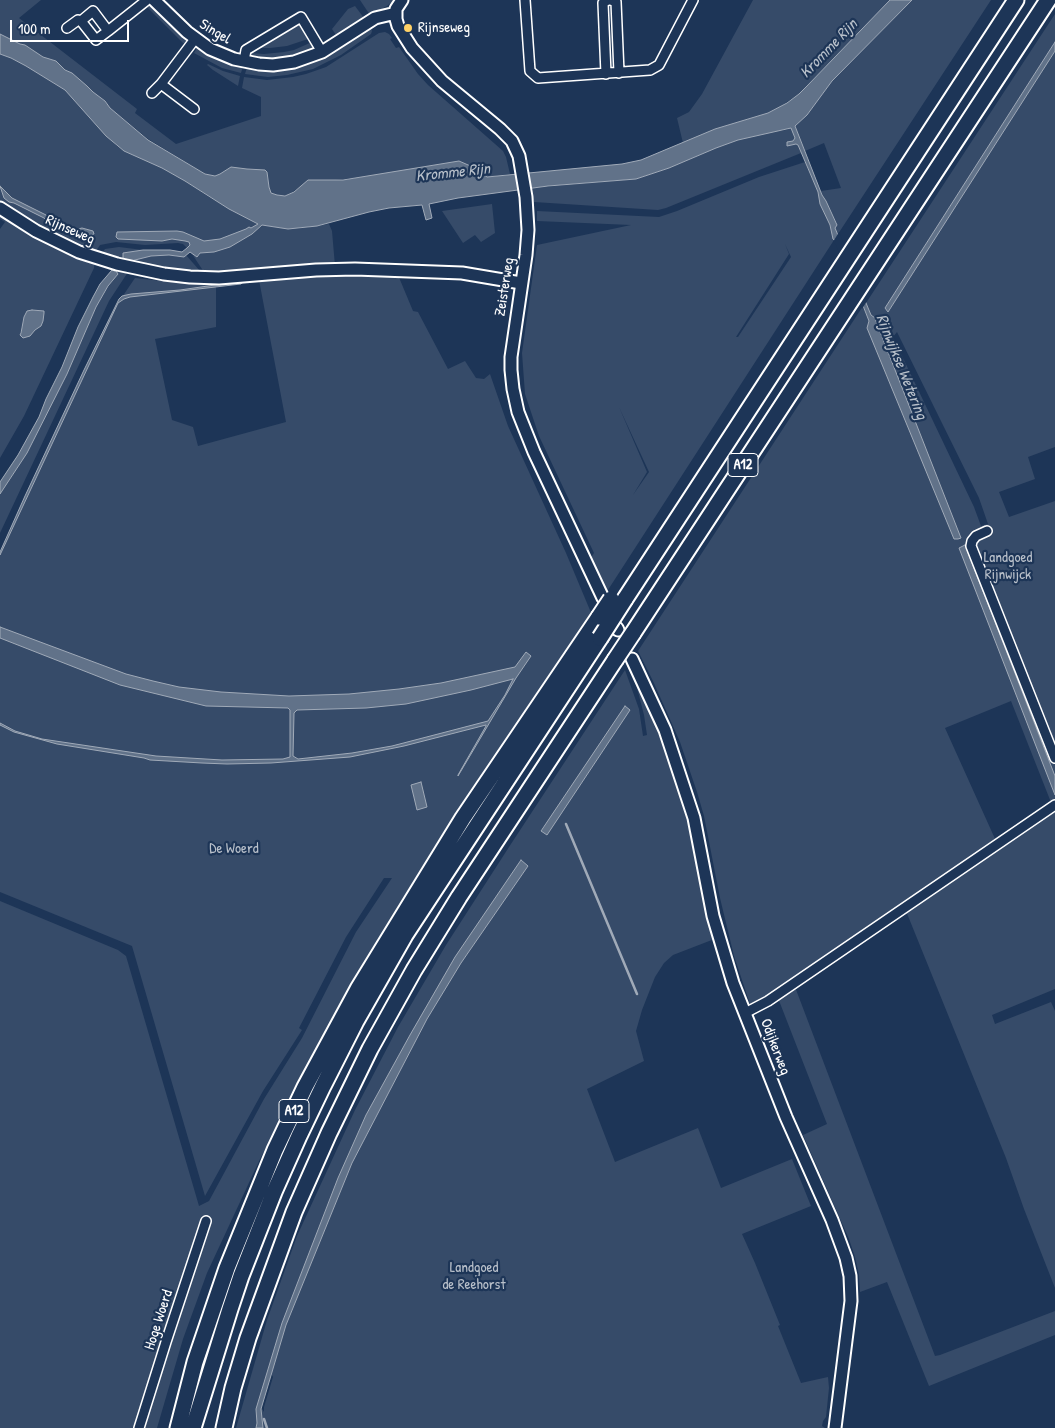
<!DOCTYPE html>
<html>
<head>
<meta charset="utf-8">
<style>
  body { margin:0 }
  #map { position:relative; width:1055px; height:1428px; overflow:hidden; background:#1d3557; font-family:"Patrick Hand",sans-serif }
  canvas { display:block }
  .scale { position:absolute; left:10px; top:20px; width:119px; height:22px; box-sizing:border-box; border:2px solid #fff; border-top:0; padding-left:6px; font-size:15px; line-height:18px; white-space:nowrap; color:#fff; -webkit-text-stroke:4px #1d3557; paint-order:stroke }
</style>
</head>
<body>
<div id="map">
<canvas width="1055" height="1428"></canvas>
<div class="scale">100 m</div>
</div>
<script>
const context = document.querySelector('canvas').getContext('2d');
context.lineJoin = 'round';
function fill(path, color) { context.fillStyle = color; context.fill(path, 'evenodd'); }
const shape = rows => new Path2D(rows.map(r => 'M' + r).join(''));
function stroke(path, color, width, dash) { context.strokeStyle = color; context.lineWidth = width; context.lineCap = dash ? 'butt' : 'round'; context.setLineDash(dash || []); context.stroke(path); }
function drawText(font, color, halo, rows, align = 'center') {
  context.font = font + ' "Patrick Hand",sans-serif'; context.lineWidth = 4.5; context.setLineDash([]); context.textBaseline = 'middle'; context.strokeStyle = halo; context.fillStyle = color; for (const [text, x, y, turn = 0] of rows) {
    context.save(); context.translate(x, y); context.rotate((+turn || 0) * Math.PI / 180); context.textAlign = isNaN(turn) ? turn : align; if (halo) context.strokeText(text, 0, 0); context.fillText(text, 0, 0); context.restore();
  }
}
const green = shape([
  [0,0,41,0,19,18,137,109,135,113,176,144,261,116,261,97,242,88,244,77,267,80,293,77,306,74,326,67,379,33,385,32,389,34,392,38,390,39,396,48,399,47,418,74,428,85,503,151,506,157,510,174,487,177,475,168,459,161,380,175,336,180,322,180,312,181,303,185,288,195,281,196,273,195,271,193,269,187,267,172,265,170,247,169,231,167,220,174,215,176,205,174,148,139,110,108,105,101,93,92,87,86,72,73,65,70,56,61,43,57,25,45,20,44,0,34],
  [360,0,394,0,387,6,370,15],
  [753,0,890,0,799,94,778,108,768,113,715,129,683,143,677,118,689,112,702,94],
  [912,0,991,0,838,234,835,228,837,224,826,201,822,195,821,191,841,188,824,143,805,151,795,126,807,115,832,81],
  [152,3,158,9,157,13,171,27,179,34,184,34,189,39,185,45,147,7],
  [355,6,364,18,338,38,332,29,348,9],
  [1055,14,1055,42,885,308,888,312,1055,51,1055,447,1028,457,1035,479,999,492,1009,517,1055,501,1055,989,992,1015,995,1024,1051,1002,1055,1011,1055,1288,1024,1209,1006,1158,906,911,1036,824,1054,810,1011,701,945,728,996,841,774,992,750,1004,734,956,720,898,704,816,697,792,680,742,653,681,638,651,863,306,869,321,868,328,915,441,875,318,871,315,866,303],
  [897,332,979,498,988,524,981,526,974,507,893,337],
  [300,21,311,38,287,46,270,48,257,48],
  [371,28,372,31,371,34,341,55,313,69,287,75,268,77,245,74,247,67,262,68,351,39],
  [312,42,317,50,286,60,248,59,250,53,264,54,284,52,294,50],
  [198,46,204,53,219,60,237,67,239,65,243,66,241,73,222,68,194,53],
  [0,54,11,58,26,66,65,90,98,127,117,146,124,151,162,168,185,181,209,197,258,224,251,228,250,227,253,230,187,252,187,248,183,244,178,243,145,245,116,242,100,245,94,254,77,248,0,204],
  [208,64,223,71,240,76,238,86,213,70,207,65],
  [791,128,795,138,793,141,787,142,798,145,801,153,666,208,658,210,534,202,533,199,532,188,636,179,669,168,716,148,738,140,769,132,786,130],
  [805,162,818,192,820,204,830,225,834,240,606,593,590,559,594,553,539,436,525,394,522,353,537,245,631,225,537,221,537,211,659,217,677,211,759,177],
  [785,244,791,257,738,337,736,337,789,254],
  [619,407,649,472,633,495,647,472],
  [492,204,495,233,481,242,475,235,463,243,442,211],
  [0,212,95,261,94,268,24,416,0,458,0,229,5,222,0,219],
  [32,310,44,311,43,321,41,326,35,330,33,332,20,335,24,317,27,311],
  [329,224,332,231,335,266,291,268,290,266,286,267,285,269,248,273,247,270,243,270,243,272,229,274,204,272,190,251,197,257,200,253,214,252,223,249,242,240,262,225,288,229,303,228],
  [119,247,143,250,123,253,127,262,151,256,169,255,181,257,184,257,186,255,200,271,200,273,175,273,100,256,105,249],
  [114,267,128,271,128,272,109,301,0,533,0,494,27,453,67,374,96,307,108,287,118,274,114,270],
  [337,274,398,275,413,311,418,312,448,369,465,361,476,378,484,379,490,374,508,426,566,553,592,615,336,1017,288,1106,260,1159,207,1273,183,1339,157,1428,0,1428,0,901,118,950,126,956,199,1206,209,1201,264,1099,302,1038,356,932,392,878,384,878,346,937,299,1028,302,1030,263,1091,205,1196,132,946,0,892,0,555,118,303,135,278,180,283,216,283,216,327,155,339,172,420,193,427,198,446,286,422,259,280],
  [630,663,661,731,679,780,717,938,673,955,664,963,655,977,642,1010,636,1031,644,1061,587,1089,615,1162,698,1128,721,1188,792,1159,811,1206,742,1234,755,1263,780,1325,778,1326,801,1383,828,1377,829,1388,826,1417,823,1421,822,1426,825,1428,263,1428,261,1410,261,1407,264,1412,264,1407,273,1377,271,1373,286,1325,352,1163,427,1019,461,963,528,866,521,860,410,1035,366,1115,338,1178,282,1323,256,1409,257,1423,256,1428,236,1428,267,1320,297,1236,355,1110,398,1027,446,945,509,847,625,670,639,709,643,736,647,735,644,715,637,688,628,665],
  [630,710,547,835,541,831,541,830],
  [795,987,935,1356,940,1355,1055,1311,1055,1335,929,1386,887,1282,860,1292,859,1275,855,1257,849,1239,803,1135,827,1124,778,998]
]);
const water = shape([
  [890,0,912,0,832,81,807,115,795,126,822,195,826,201,837,225,835,228,866,303,871,315,875,318,877,324,961,538,958,539,954,539,867,328,869,321,839,244,833,239,830,225,820,204,818,192,810,173,798,145,796,144,787,146,787,142,793,141,795,138,791,128,738,140,716,148,669,168,636,179,548,186,458,198,429,204,432,218,426,220,422,205,389,208,369,212,317,226,288,229,262,225,252,234,230,247,214,252,200,253,197,257,190,252,184,257,169,255,151,256,127,262,123,260,123,253,143,250,170,250,182,252,187,248,190,245,189,242,185,241,172,239,162,241,118,239,116,237,117,232,177,231,183,232,204,241,220,239,246,229,249,227,251,228,258,224,229,209,185,181,162,168,124,151,106,136,65,90,26,66,11,58,0,54,0,34,20,44,25,45,43,57,56,61,65,70,72,73,87,86,93,92,105,101,110,108,148,140,205,174,215,176,220,174,231,167,247,169,265,170,267,172,269,187,271,193,277,195,285,196,294,192,308,180,343,180,459,161,475,168,487,177,622,164,641,160,715,129,768,113,787,103,799,94,807,86,890,0],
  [1055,42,1055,51,888,312,885,308,1055,42],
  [0,186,12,198,46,215,57,226,70,231,82,228,93,231,94,234,91,235,80,232,74,233,62,231,50,224,44,218,14,203,9,202,4,198,0,186],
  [112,270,116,271,118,274,108,286,96,307,67,374,27,453,0,494,0,482,18,455,39,417,46,399,62,367,78,327,93,297,100,284,112,270],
  [242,283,241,284,130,297,124,299,118,303,0,555,0,552,25,496,84,370,119,299,122,296,131,294,180,290,215,285,242,283],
  [32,310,44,311,44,313,43,321,41,326,35,330,30,336,23,338,20,335,21,333,24,317,27,311,32,310],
  [965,545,1055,776,1055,795,959,548,965,545],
  [0,627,126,674,153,681,179,687,221,692,289,696,349,694,399,689,441,683,515,667,526,652,531,656,516,678,458,776,458,775,486,726,486,725,404,746,350,757,271,763,227,764,202,763,150,760,144,758,57,744,14,732,0,725,0,723,15,731,42,739,156,756,222,760,283,759,290,757,290,710,288,708,206,706,120,685,0,638,0,627],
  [513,679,505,695,488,721,392,746,352,753,298,759,293,756,294,713,297,710,366,708,406,704,471,690,513,679],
  [625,706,630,710,547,835,541,831,625,706],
  [421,782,427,807,417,810,411,785,421,782],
  [521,860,528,866,461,963,427,1019,352,1163,286,1325,261,1409,263,1428,256,1428,257,1423,256,1409,282,1323,338,1178,366,1115,410,1035,455,957,521,860]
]);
const pier = shape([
  [839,232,867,301,862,309,836,245,833,242]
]);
const stream = shape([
  [566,824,637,994],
  [264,1419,267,1428]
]);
const street = shape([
  [525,0,530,71,538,78,650,70,659,65,693,0],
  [611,0,616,2,619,73],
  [67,28,78,20,81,21],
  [108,31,96,40,81,21,93,11,108,31,147,0],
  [244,61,246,50,301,17,322,52],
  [606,74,603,3,608,0],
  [152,93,161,84],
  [194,109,161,84,195,39],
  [987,531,976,536,972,541,971,546,1055,758],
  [745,1013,768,1001,1055,805],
  [139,1428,166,1342,206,1221]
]);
const secondary = shape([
  [154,0,187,32,210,49,234,59,259,64,273,65,294,62,322,52,375,18,396,13],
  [402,0,396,9,396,19,398,26,412,48,442,81,500,129,512,141,519,156,526,197,528,230,526,255,511,357,511,370,513,389,518,412,534,452,603,598],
  [0,208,36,231,79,252,117,264,164,274,190,277,219,278,316,270,355,269,462,273,521,283],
  [617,628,618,630],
  [632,659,665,730,694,818,713,916,733,983,786,1117,832,1220,846,1258,850,1276,851,1301,835,1428]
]);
const highway = shape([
  [625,599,1016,0],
  [633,633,1048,0],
  [178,1428,195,1362,227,1268,275,1150,305,1087,358,989,463,818,599,617],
  [193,1428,230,1309,241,1276,274,1192,299,1136,323,1086,356,1021,405,935,600,638],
  [224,1428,233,1388,248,1338,294,1212,329,1133,370,1049,414,970,459,897,615,660]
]);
const highwayBridge = shape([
  [599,617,611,599],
  [600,638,625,599],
  [615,660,633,633]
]);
const markers = [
  [408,28,5,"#ffd166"]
];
const shields = [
  [743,465,30],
  [294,1111,30]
];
const shieldNames = [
  ["A12",743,465],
  ["A12",294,1111]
];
const poiNames = [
  ["Rijnseweg",418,28]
];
const streetNames = [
  ["Singel",215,32,31],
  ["Rijnseweg",70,230,24],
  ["Zeisterweg",505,287,-81],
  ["Odijkerweg",775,1047,69],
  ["Hoge Woerd",159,1320,-72]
];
const parkNames = [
  ["Landgoed",1008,558],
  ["Rijnwijck",1008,575],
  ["De Woerd",234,849],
  ["Landgoed",474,1268],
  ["de Reehorst",474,1285]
];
const waterNames = [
  ["Kromme Rijn",829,49,-46],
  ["Kromme Rijn",453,173,-6],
  ["Rijnwijkse Wetering",901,367,68]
];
fill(green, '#364b69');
fill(water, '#617289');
stroke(water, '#a0aab8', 1);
fill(pier, '#1d3557');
stroke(stream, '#a0aab8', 2.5);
stroke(street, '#fff', 12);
stroke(secondary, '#fff', 15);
stroke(highway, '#fff', 19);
stroke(street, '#1d3557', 9);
stroke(secondary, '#1d3557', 11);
stroke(highway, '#1d3557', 15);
stroke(highwayBridge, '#fff', 19, []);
stroke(highwayBridge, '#1d3557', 15);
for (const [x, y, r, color] of markers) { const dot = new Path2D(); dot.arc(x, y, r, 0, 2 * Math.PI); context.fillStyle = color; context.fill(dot); stroke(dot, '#1d3557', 2); }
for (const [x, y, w] of shields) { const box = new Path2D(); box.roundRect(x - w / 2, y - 11.5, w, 23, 4); context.fillStyle = '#1d3557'; context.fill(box); stroke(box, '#fff', 1); }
drawText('bold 14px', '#fff', null, shieldNames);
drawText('15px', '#fff', '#1d3557', poiNames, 'left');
drawText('15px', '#fff', '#1d3557', streetNames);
drawText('15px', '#b9c0ca', '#1d3557', parkNames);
drawText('italic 16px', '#b8c0ca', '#1d3557', waterNames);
</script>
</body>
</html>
